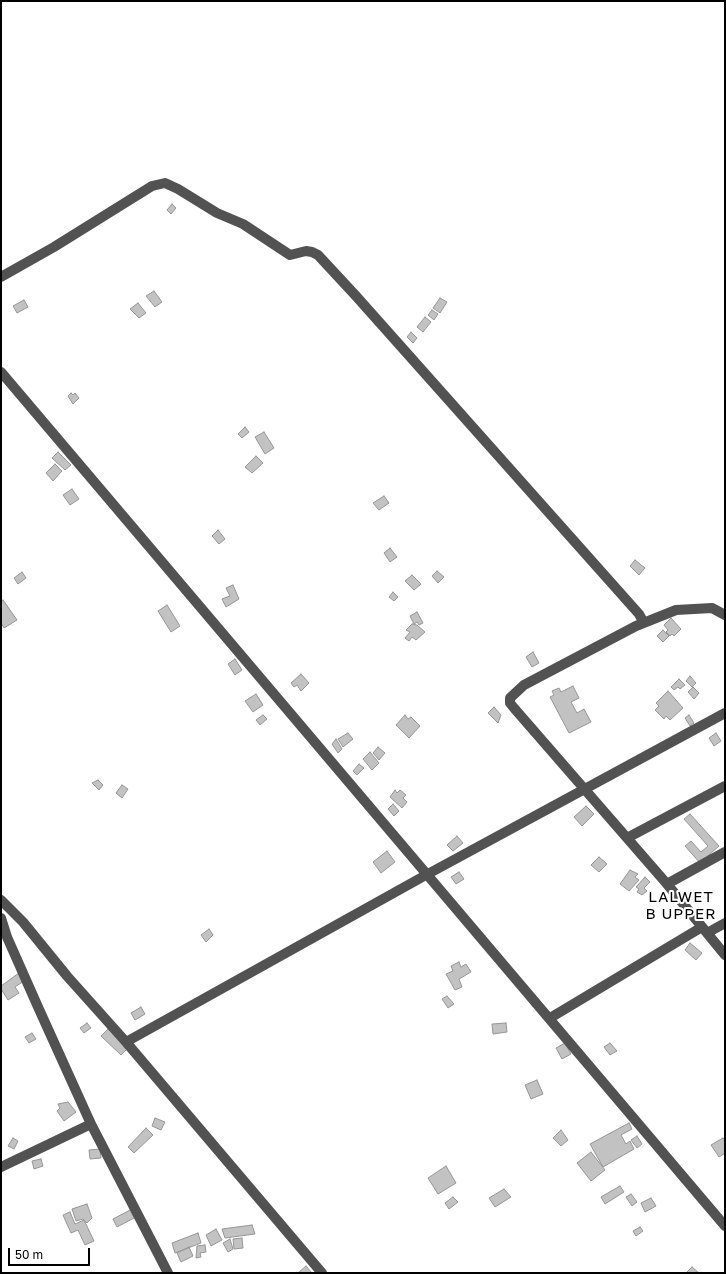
<!DOCTYPE html>
<html>
<head>
<meta charset="utf-8">
<style>
  body { margin:0 }
  #map { position:relative; width:726px; height:1274px; overflow:hidden; background:#fff; font-family:"Golos Text",sans-serif }
  canvas { display:block }
  .frame { position:absolute; inset:0; border:2px solid #000; pointer-events:none }
  .scale { position:absolute; left:8px; top:1248px; width:82px; height:18px; box-sizing:border-box; border:2px solid #000; border-top:0; padding-left:5px; font-size:12px; line-height:14px; white-space:nowrap; color:#000; -webkit-text-stroke:3px #fff; paint-order:stroke }
</style>
</head>
<body>
<div id="map">
<canvas width="726" height="1274"></canvas>
<div class="frame"></div>
<div class="scale">50 m</div>
</div>
<script>
const context = document.querySelector('canvas').getContext('2d');
context.lineJoin = 'round';
function fill(path, color) { context.fillStyle = color; context.fill(path, 'evenodd'); }
const shape = rows => new Path2D(rows.map(r => 'M' + r).join(''));
function stroke(path, color, width, dash) { context.strokeStyle = color; context.lineWidth = width; context.lineCap = dash ? 'butt' : 'round'; context.setLineDash(dash || []); context.stroke(path); }
function drawText(font, color, halo, rows, align = 'center') {
  context.font = font + ' "Golos Text",sans-serif'; context.lineWidth = 4; context.setLineDash([]); context.textBaseline = 'middle'; context.strokeStyle = halo; context.fillStyle = color; for (const [text, x, y, turn = 0] of rows) {
    context.save(); context.translate(x, y); context.rotate((+turn || 0) * Math.PI / 180); context.textAlign = isNaN(turn) ? turn : align; if (halo) context.strokeText(text, 0, 0); context.fillText(text, 0, 0); context.restore();
  }
}
const building = shape([
  [172,204,176,208,171,214,167,210,172,204],
  [154,291,162,302,155,307,146,296,154,291],
  [440,298,447,302,440,313,433,308,440,298],
  [24,300,28,307,17,313,13,306,24,300],
  [138,303,146,313,139,318,130,309,138,303],
  [432,310,438,314,434,320,428,315,432,310],
  [425,317,431,322,423,332,417,327,425,317],
  [411,332,417,338,413,343,407,337,411,332],
  [71,393,73,395,75,393,79,398,73,404,68,396,71,393],
  [245,427,249,432,242,438,238,434,245,427],
  [264,432,274,448,265,454,255,437,264,432],
  [58,452,71,465,65,470,52,458,58,452],
  [256,456,263,463,252,473,245,467,256,456],
  [55,464,62,471,53,481,46,473,55,464],
  [72,489,79,499,70,505,63,495,72,489],
  [384,496,389,503,379,510,373,503,384,496],
  [218,530,225,539,219,544,212,536,218,530],
  [390,548,397,557,390,562,384,553,390,548],
  [635,560,645,568,639,575,630,566,635,560],
  [437,571,444,577,438,583,432,576,437,571],
  [22,572,26,578,18,584,14,578,22,572],
  [412,575,421,584,414,590,405,581,412,575],
  [233,585,239,599,226,607,222,599,230,596,226,588,233,585],
  [393,592,398,597,394,601,389,597,393,592],
  [3,600,17,620,4,628,1,623,1,601,3,600],
  [167,605,180,626,171,632,158,611,167,605],
  [417,612,423,623,419,625,417,622,414,624,410,616,417,612],
  [671,618,681,629,674,636,672,634,670,636,666,632,668,630,664,625,671,618],
  [412,624,417,625,425,632,416,640,412,637,409,641,405,638,410,632,406,630,412,624],
  [663,630,669,636,663,642,657,636,663,630],
  [533,652,539,663,532,667,526,657,533,652],
  [235,659,242,670,235,675,228,664,235,659],
  [301,674,309,683,301,691,297,685,294,687,291,683,301,674],
  [690,676,696,683,692,687,686,681,690,676],
  [679,679,685,685,680,689,678,687,674,690,671,687,679,679],
  [573,686,579,698,571,702,577,713,584,709,591,722,569,733,550,697,554,695,552,691,559,688,561,692,573,686],
  [693,687,699,693,694,699,688,692,693,687],
  [668,691,683,708,670,720,666,716,664,719,655,710,659,706,656,703,668,691],
  [256,694,263,705,253,712,245,701,256,694],
  [494,707,501,715,498,723,488,713,494,707],
  [263,715,267,719,260,725,256,720,263,715],
  [405,715,408,719,411,717,420,726,409,738,396,725,405,715],
  [689,715,694,723,690,726,685,718,689,715],
  [348,733,353,739,343,747,338,739,348,733],
  [716,733,721,741,714,746,709,738,716,733],
  [336,739,342,749,338,753,332,744,336,739],
  [378,747,385,753,379,760,373,753,378,747],
  [370,752,379,763,372,770,363,759,370,752],
  [359,764,364,768,357,775,353,771,359,764],
  [98,780,103,785,99,790,92,783,98,780],
  [122,785,128,789,122,798,116,793,122,785],
  [395,790,397,793,400,790,406,795,403,798,407,802,402,808,390,797,395,790],
  [393,804,399,811,394,816,388,809,393,804],
  [586,806,594,814,582,826,574,817,586,806],
  [690,814,719,846,700,863,685,846,691,841,701,852,708,846,684,819,690,814],
  [457,836,463,843,453,851,447,845,457,836],
  [387,851,395,862,381,873,373,862,387,851],
  [599,857,607,864,599,872,591,865,599,857],
  [630,870,638,874,635,877,639,880,629,891,620,884,630,870],
  [459,872,464,879,456,884,451,877,459,872],
  [645,877,650,882,644,888,647,891,642,895,637,892,639,889,636,887,645,877],
  [209,929,213,935,206,942,201,935,209,929],
  [690,943,702,953,696,960,685,950,690,943],
  [459,962,461,967,466,964,471,972,459,979,462,987,455,990,446,974,453,971,451,966,459,962],
  [19,973,24,981,15,987,19,993,8,1000,1,989,1,986,19,973],
  [447,996,454,1004,448,1008,442,999,447,996],
  [141,1007,145,1014,135,1020,131,1013,141,1007],
  [87,1023,91,1028,84,1033,80,1028,87,1023],
  [506,1023,507,1032,493,1034,492,1024,506,1023],
  [108,1029,128,1048,121,1055,101,1036,108,1029],
  [32,1033,36,1039,29,1043,25,1037,32,1033],
  [565,1043,571,1054,562,1059,556,1048,565,1043],
  [610,1043,617,1051,610,1055,604,1047,610,1043],
  [537,1080,543,1094,531,1099,525,1085,537,1080],
  [68,1102,76,1112,64,1121,57,1111,60,1108,58,1104,68,1102],
  [155,1118,165,1122,161,1130,152,1126,155,1118],
  [629,1123,632,1129,621,1135,626,1144,630,1141,634,1149,603,1167,590,1144,629,1123],
  [146,1128,153,1135,134,1153,128,1147,146,1128],
  [561,1130,568,1140,561,1146,553,1138,561,1130],
  [637,1136,642,1144,637,1148,631,1140,637,1136],
  [13,1138,18,1141,14,1149,8,1146,13,1138],
  [723,1138,725,1141,725,1153,719,1157,711,1145,723,1138],
  [100,1149,101,1158,90,1159,89,1150,100,1149],
  [591,1152,605,1170,591,1181,577,1163,591,1152],
  [41,1159,43,1166,34,1169,32,1161,41,1159],
  [446,1166,456,1183,438,1194,428,1178,446,1166],
  [620,1186,624,1192,605,1204,601,1197,620,1186],
  [504,1189,511,1197,495,1207,489,1198,504,1189],
  [631,1194,637,1202,632,1206,626,1197,631,1194],
  [453,1197,458,1202,449,1209,445,1203,453,1197],
  [651,1198,656,1206,645,1212,641,1203,651,1198],
  [87,1204,92,1218,87,1223,83,1219,76,1221,72,1209,87,1204],
  [132,1209,136,1217,117,1227,113,1219,132,1209],
  [70,1212,75,1224,84,1220,94,1241,85,1245,78,1230,71,1233,63,1215,70,1212],
  [252,1225,255,1234,225,1238,222,1229,252,1225],
  [640,1227,643,1231,636,1236,633,1231,640,1227],
  [216,1229,222,1240,211,1246,206,1235,216,1229],
  [198,1233,201,1243,175,1253,172,1243,198,1233],
  [242,1238,243,1248,234,1249,233,1239,242,1238],
  [230,1239,233,1249,228,1252,223,1243,230,1239],
  [205,1245,206,1252,200,1253,201,1257,196,1258,197,1246,205,1245],
  [189,1247,193,1256,181,1262,177,1253,189,1247],
  [306,1266,312,1273,298,1273,306,1266],
  [692,1267,699,1273,686,1273,692,1267]
]);
const minor = shape([
  [1,277,54,247,152,186,165,183,178,189,217,213,243,224,290,255,306,251,312,252,318,255,356,296,639,614,644,623],
  [1,372,725,1226],
  [725,615,712,608,676,610,636,626,524,685,510,698,510,703,514,708,667,884,725,955],
  [627,838,725,786],
  [667,884,725,852],
  [1,900,23,922,67,976,126,1042,322,1273],
  [1,918,7,937,38,1007,91,1124,168,1273],
  [707,933,725,923],
  [550,1018,702,927],
  [126,1042,426,875,725,713],
  [1,1167,91,1124]
]);
const quarterNames = [
  ["LALWET",681,897],
  ["B UPPER",681,914]
];
fill(building, '#c2c2c2');
stroke(building, '#969696', 1);
stroke(minor, '#525252', 10);
context.letterSpacing = '1px';
drawText('15px', '#000', '#fff', quarterNames);
context.letterSpacing = '0px';
</script>
</body>
</html>
